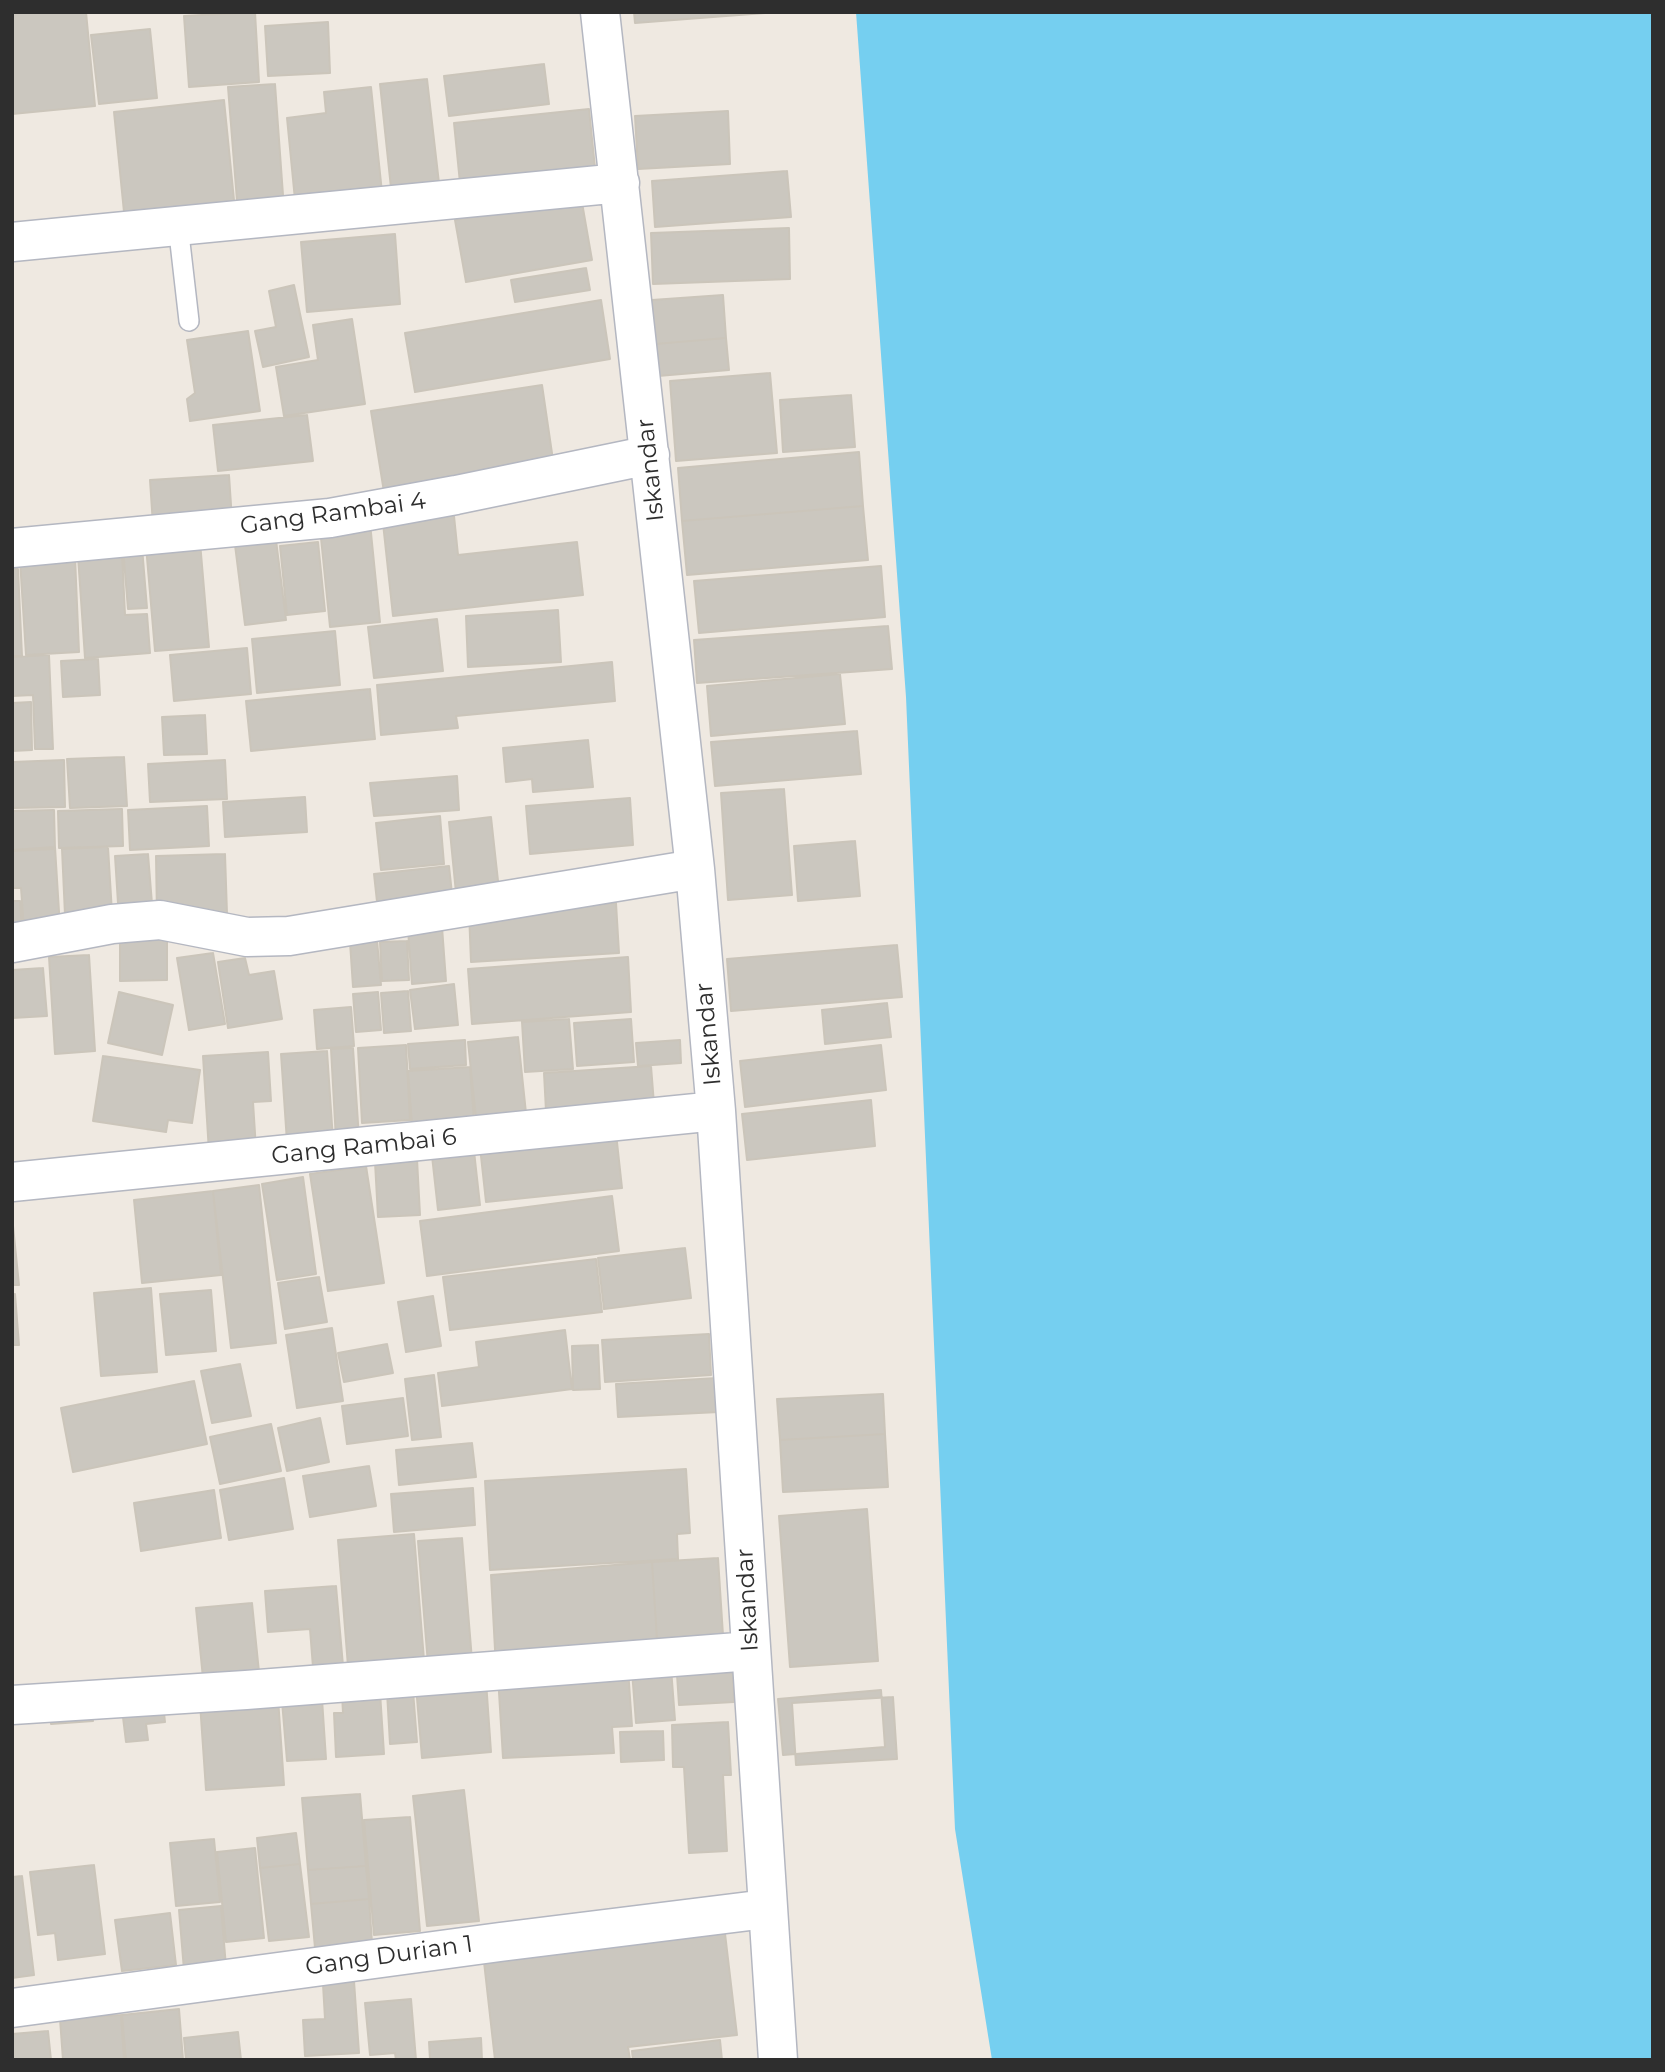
<!DOCTYPE html>
<html>
<head>
<meta charset="utf-8">
<style>
  body { margin:0 }
  #map { position:relative; width:1665px; height:2072px; overflow:hidden; background:#efe9e1; font-family:Montserrat,sans-serif }
  canvas { display:block }
  .frame { position:absolute; inset:0; border:14px solid #2e2e2e; pointer-events:none }
</style>
</head>
<body>
<div id="map">
<canvas width="1665" height="2072"></canvas>
<div class="frame"></div>
</div>
<script>
const context = document.querySelector('canvas').getContext('2d');
context.lineJoin = 'round';
function fill(path, color) { context.fillStyle = color; context.fill(path, 'evenodd'); }
const shape = rows => new Path2D(rows.map(r => 'M' + r).join(''));
function stroke(path, color, width, dash) { context.strokeStyle = color; context.lineWidth = width; context.lineCap = dash ? 'butt' : 'round'; context.setLineDash(dash || []); context.stroke(path); }
function drawText(font, color, halo, rows, align = 'center') {
  context.font = font + ' Montserrat,sans-serif'; context.lineWidth = 6; context.setLineDash([]); context.textBaseline = 'middle'; context.strokeStyle = halo; context.fillStyle = color; for (const [text, x, y, turn = 0] of rows) {
    context.save(); context.translate(x, y); context.rotate((+turn || 0) * Math.PI / 180); context.textAlign = isNaN(turn) ? turn : align; if (halo) context.strokeText(text, 0, 0); context.fillText(text, 0, 0); context.restore();
  }
}
const water = shape([
  [856,12,1653,12,1653,2060,992,2060,955,1829,906,697]
]);
const building = shape([
  [12,12,86,12,95,106,12,114,12,12],
  [255,12,259,82,189,87,184,16,255,12],
  [634,12,765,12,765,13,635,23,634,12],
  [328,22,330,73,268,76,265,26,328,22],
  [150,29,157,98,99,104,91,35,150,29],
  [544,64,549,104,449,116,444,76,544,64],
  [427,79,439,183,391,188,380,84,427,79],
  [275,84,284,209,238,213,228,87,275,84],
  [371,87,383,202,296,210,287,118,326,113,324,92,371,87],
  [224,100,235,210,125,222,114,112,224,100],
  [589,109,596,178,461,193,454,123,589,109],
  [728,111,730,164,638,169,635,116,728,111],
  [787,171,791,217,655,227,652,181,787,171],
  [581,197,592,260,466,282,455,220,581,197],
  [789,228,790,279,653,284,651,233,789,228],
  [395,234,400,304,307,312,301,242,395,234],
  [586,268,590,290,515,302,511,280,586,268],
  [294,285,309,357,263,367,255,331,276,327,269,291,294,285],
  [723,295,726,338,655,344,652,300,723,295],
  [601,300,610,359,415,392,405,333,601,300],
  [352,319,365,404,284,416,276,367,318,360,313,325,352,319],
  [248,331,260,411,190,421,187,399,195,393,187,340,248,331],
  [726,338,729,370,658,376,655,344,726,338],
  [770,373,777,453,676,461,670,381,770,373],
  [542,385,554,467,384,492,371,411,542,385],
  [851,395,855,447,783,452,780,400,851,395],
  [307,415,313,461,218,471,213,425,307,415],
  [859,452,863,506,682,521,678,468,859,452],
  [229,475,232,520,153,525,150,480,229,475],
  [453,506,458,555,577,542,583,595,393,616,382,514,453,506],
  [863,506,868,560,687,575,682,521,863,506],
  [370,523,380,622,330,627,320,528,370,523],
  [276,540,286,620,245,625,235,545,276,540],
  [200,542,209,647,155,651,146,546,200,542],
  [318,542,325,611,287,615,280,546,318,542],
  [142,547,147,608,128,609,123,548,142,547],
  [122,553,125,615,147,614,150,653,85,658,78,556,122,553],
  [75,557,79,652,26,655,20,560,75,557],
  [881,566,885,617,699,633,694,581,881,566],
  [12,569,18,569,22,656,12,656,12,569],
  [558,610,561,662,468,667,466,616,558,610],
  [437,619,443,671,374,678,368,627,437,619],
  [888,626,892,669,697,683,694,640,888,626],
  [335,631,340,685,257,693,252,639,335,631],
  [247,648,251,694,174,701,170,655,247,648],
  [49,655,53,749,35,749,33,695,12,696,12,657,49,655],
  [98,659,100,695,63,697,61,661,98,659],
  [612,662,615,701,456,716,458,728,381,735,377,685,612,662],
  [840,674,845,724,711,736,707,686,840,674],
  [370,689,375,739,251,751,246,701,370,689],
  [31,702,32,750,12,751,12,703,31,702],
  [205,715,207,754,164,755,162,717,205,715],
  [857,731,861,774,715,786,711,742,857,731],
  [588,740,593,787,533,792,532,779,506,782,503,748,588,740],
  [124,757,127,806,70,808,67,759,124,757],
  [64,760,65,807,12,808,12,762,64,760],
  [225,760,227,799,150,802,148,764,225,760],
  [457,776,459,810,374,816,370,783,457,776],
  [784,789,792,895,728,900,721,793,784,789],
  [305,797,307,832,225,837,223,802,305,797],
  [630,798,633,845,530,854,526,806,630,798],
  [207,806,209,846,130,850,128,810,207,806],
  [122,809,123,846,59,848,58,811,122,809],
  [54,810,55,849,12,851,12,811,54,810],
  [440,816,444,864,381,870,376,823,440,816],
  [491,817,500,899,457,903,449,822,491,817],
  [855,841,860,896,798,901,794,846,855,841],
  [55,847,60,928,24,930,21,888,12,888,12,850,55,847],
  [108,847,112,913,65,915,62,849,108,847],
  [148,854,153,916,119,919,115,856,148,854],
  [225,854,227,914,157,917,156,856,225,854],
  [449,866,453,903,378,911,374,874,449,866],
  [12,901,20,901,22,929,12,929,12,901],
  [616,903,619,953,471,962,469,912,616,903],
  [442,927,446,981,412,984,408,930,442,927],
  [120,931,167,931,167,980,120,981,120,931],
  [377,940,381,985,353,987,350,942,377,940],
  [407,941,409,980,382,981,380,942,407,941],
  [897,945,902,997,731,1011,727,959,897,945],
  [213,953,225,1024,189,1030,177,958,213,953],
  [89,955,95,1051,55,1054,49,957,89,955],
  [628,957,631,1012,472,1024,468,969,628,957],
  [245,958,249,975,274,971,282,1019,228,1028,218,962,245,958],
  [43,968,47,1016,12,1018,12,970,43,968],
  [454,984,458,1025,415,1029,410,990,454,984],
  [408,991,411,1031,384,1033,381,993,408,991],
  [119,992,173,1005,162,1055,108,1043,119,992],
  [378,992,381,1030,356,1032,353,994,378,992],
  [887,1003,891,1037,825,1044,822,1010,887,1003],
  [351,1007,354,1046,317,1049,314,1010,351,1007],
  [569,1019,573,1069,525,1072,522,1022,569,1019],
  [631,1019,634,1062,577,1066,574,1023,631,1019],
  [518,1037,526,1113,476,1118,468,1042,518,1037],
  [465,1040,466,1065,410,1069,408,1044,465,1040],
  [680,1040,681,1063,638,1066,636,1043,680,1040],
  [406,1045,410,1120,362,1123,358,1048,406,1045],
  [881,1045,886,1090,745,1107,740,1061,881,1045],
  [353,1048,359,1138,336,1140,331,1049,353,1048],
  [327,1051,333,1140,287,1142,281,1054,327,1051],
  [268,1052,271,1101,253,1102,256,1149,209,1152,203,1056,268,1052],
  [103,1056,200,1070,192,1123,168,1120,166,1132,93,1121,103,1056],
  [651,1066,654,1104,546,1111,544,1073,651,1066],
  [470,1067,474,1120,412,1125,408,1071,470,1067],
  [871,1100,875,1146,747,1160,742,1114,871,1100],
  [616,1133,622,1188,486,1202,480,1147,616,1133],
  [474,1151,480,1205,438,1210,432,1156,474,1151],
  [417,1159,420,1215,378,1217,375,1162,417,1159],
  [366,1166,384,1283,328,1291,310,1174,366,1166],
  [303,1177,316,1274,277,1280,262,1184,303,1177],
  [259,1185,276,1343,231,1348,213,1191,259,1185],
  [213,1191,221,1275,142,1283,134,1200,213,1191],
  [612,1196,619,1251,427,1276,420,1221,612,1196],
  [12,1216,19,1285,12,1285,12,1216],
  [685,1248,691,1298,604,1309,598,1258,685,1248],
  [596,1259,602,1312,450,1330,443,1277,596,1259],
  [319,1277,327,1322,285,1329,278,1283,319,1277],
  [151,1288,157,1372,101,1376,94,1293,151,1288],
  [211,1290,216,1351,166,1355,160,1294,211,1290],
  [15,1294,19,1345,12,1345,12,1295,15,1294],
  [433,1296,441,1346,406,1352,398,1302,433,1296],
  [332,1328,343,1401,297,1408,286,1335,332,1328],
  [565,1330,572,1389,442,1406,438,1373,479,1367,476,1342,565,1330],
  [709,1334,711,1375,605,1382,602,1340,709,1334],
  [387,1344,393,1373,344,1382,338,1353,387,1344],
  [598,1345,600,1389,573,1390,572,1346,598,1345],
  [240,1364,251,1416,212,1423,201,1371,240,1364],
  [434,1375,441,1437,412,1440,405,1379,434,1375],
  [717,1378,719,1412,618,1417,616,1384,717,1378],
  [194,1381,207,1444,73,1472,61,1408,194,1381],
  [883,1394,885,1434,780,1440,777,1399,883,1394],
  [403,1398,408,1436,347,1444,342,1406,403,1398],
  [320,1418,329,1462,287,1471,278,1428,320,1418],
  [271,1424,281,1471,220,1484,210,1437,271,1424],
  [885,1434,888,1487,783,1492,780,1440,885,1434],
  [472,1443,476,1477,399,1485,396,1450,472,1443],
  [369,1466,376,1506,310,1517,303,1476,369,1466],
  [686,1469,690,1533,677,1534,678,1559,490,1570,485,1481,686,1469],
  [284,1478,293,1529,229,1540,220,1490,284,1478],
  [473,1488,475,1525,394,1532,391,1494,473,1488],
  [214,1490,221,1538,141,1551,134,1503,214,1490],
  [867,1509,878,1661,790,1667,779,1516,867,1509],
  [414,1534,425,1673,349,1679,338,1540,414,1534],
  [462,1538,472,1660,428,1664,418,1541,462,1538],
  [718,1558,724,1651,658,1655,652,1562,718,1558],
  [652,1562,658,1655,496,1668,491,1575,652,1562],
  [336,1586,344,1677,314,1680,310,1629,268,1632,265,1591,336,1586],
  [252,1603,260,1682,204,1688,196,1608,252,1603],
  [732,1656,734,1702,679,1705,676,1659,732,1656],
  [671,1668,675,1720,636,1723,632,1671,671,1668],
  [628,1669,632,1726,612,1727,614,1753,503,1758,498,1676,628,1669],
  [486,1681,491,1752,422,1758,416,1686,486,1681],
  [881,1690,885,1747,783,1755,778,1699,881,1690],
  [413,1691,417,1742,390,1744,387,1692,413,1691],
  [380,1692,384,1754,336,1757,334,1713,343,1713,342,1694,380,1692],
  [893,1697,897,1759,796,1765,792,1703,893,1697],
  [278,1698,284,1785,206,1790,200,1703,278,1698],
  [322,1699,326,1759,287,1761,282,1701,322,1699],
  [163,1704,165,1722,146,1724,148,1740,126,1742,122,1709,163,1704],
  [92,1708,93,1721,51,1724,50,1711,92,1708],
  [728,1722,731,1775,723,1775,727,1851,689,1853,684,1767,673,1767,672,1725,728,1722],
  [663,1731,664,1760,621,1762,620,1732,663,1731],
  [464,1790,479,1921,427,1926,413,1796,464,1790],
  [360,1794,366,1866,308,1870,302,1798,360,1794],
  [410,1817,420,1931,374,1935,364,1820,410,1817],
  [296,1833,300,1864,260,1868,257,1838,296,1833],
  [214,1839,220,1902,176,1906,170,1843,214,1839],
  [255,1848,264,1938,226,1942,217,1852,255,1848],
  [300,1864,309,1937,269,1941,260,1868,300,1864],
  [94,1865,105,1954,58,1960,55,1933,38,1935,30,1872,94,1865],
  [366,1866,369,1899,311,1904,308,1870,366,1866],
  [22,1876,34,1975,12,1978,12,1877,22,1876],
  [369,1899,372,1943,315,1948,311,1904,369,1899],
  [221,1906,226,1967,184,1970,179,1910,221,1906],
  [170,1913,176,1965,122,1971,115,1920,170,1913],
  [724,1925,737,2035,628,2047,630,2060,495,2060,483,1953,724,1925],
  [354,1981,359,2053,305,2056,303,2020,325,2019,323,1984,354,1981],
  [411,1999,416,2060,396,2060,395,2053,370,2055,365,2003,411,1999],
  [179,2009,183,2060,126,2060,122,2015,179,2009],
  [121,2015,124,2060,63,2060,60,2019,121,2015],
  [48,2031,51,2060,12,2060,12,2034,48,2031],
  [238,2032,241,2060,186,2060,184,2038,238,2032],
  [481,2038,482,2060,430,2060,429,2042,481,2038],
  [720,2040,722,2060,633,2060,632,2051,720,2040]
]);
const lane = shape([
  [178,225,189,321]
]);
const street = shape([
  [600,12,695,869,716,1111,778,2060],
  [12,242,620,183],
  [12,548,330,518,456,495,650,455],
  [12,943,112,924,160,920,247,937,289,936,695,869],
  [12,1182,716,1111],
  [12,1705,246,1690,751,1651],
  [12,2008,500,1942,766,1909]
]);
const streetNames = [
  ["Iskandar",651,470,-96],
  ["Gang Rambai 4",333,514,-8],
  ["Iskandar",709,1034,-95],
  ["Gang Rambai 6",364,1147,-6],
  ["Iskandar",748,1600,-93],
  ["Gang Durian 1",389,1956,-8]
];
fill(water, '#75cff0');
fill(building, '#cbc7bf');
stroke(building, '#cbc5ba', 2);
stroke(lane, '#b4b7c1', 22);
stroke(street, '#b4b7c1', 41);
stroke(lane, '#fff', 19);
stroke(street, '#fff', 38);
drawText('24px', '#2e2e2e', '#fff', streetNames);
</script>
</body>
</html>
